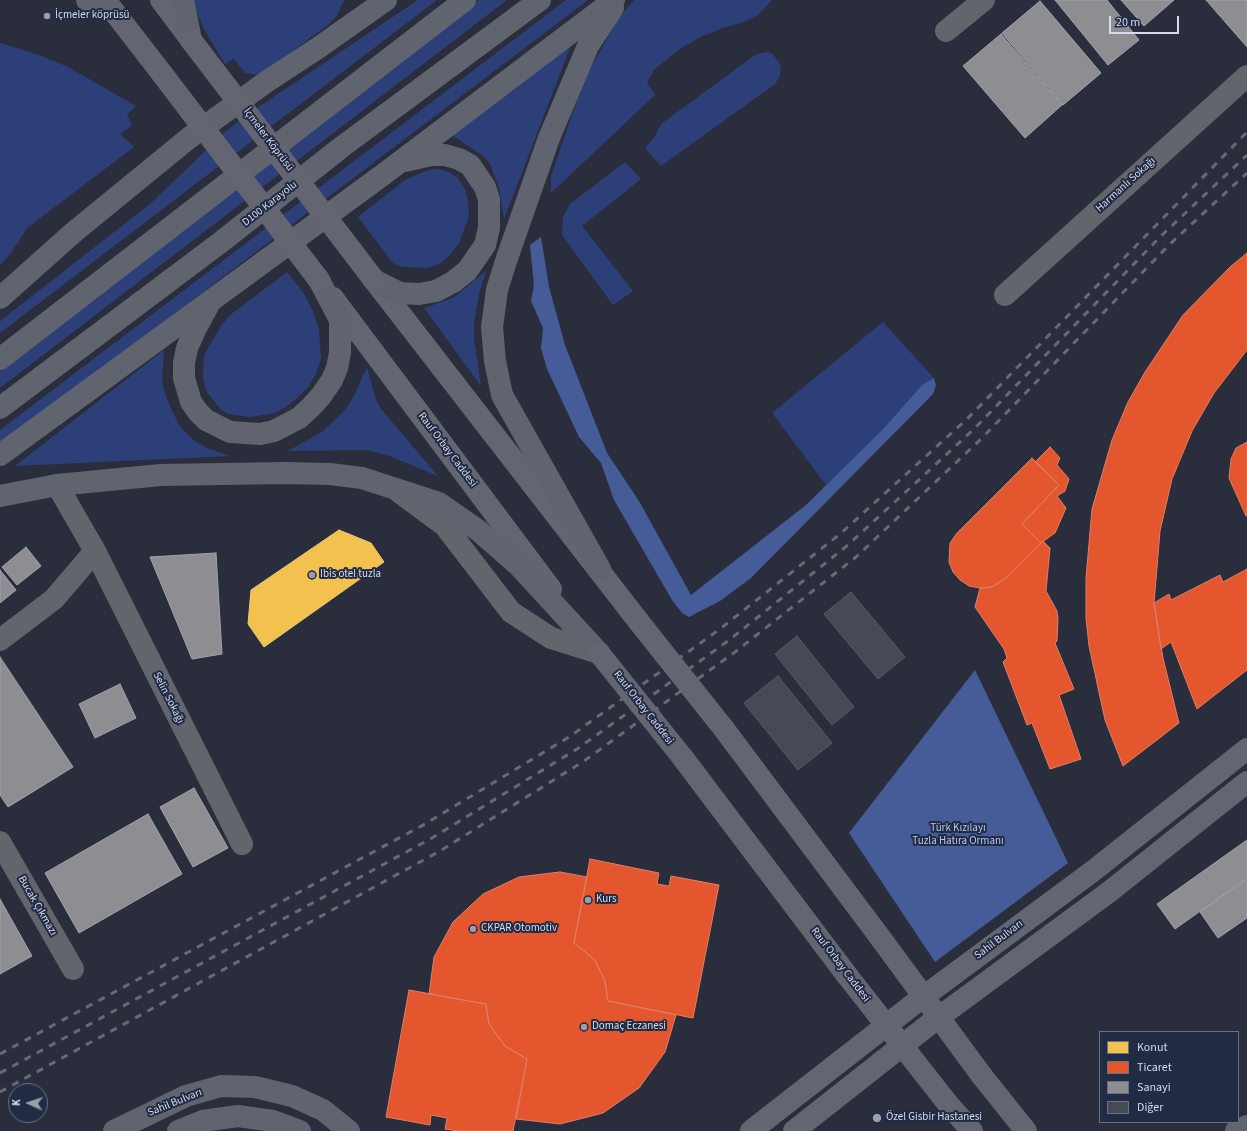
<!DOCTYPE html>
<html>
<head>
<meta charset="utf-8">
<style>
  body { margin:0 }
  #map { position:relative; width:1247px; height:1131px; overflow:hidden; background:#2a2e3c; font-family:"Source Sans 3",sans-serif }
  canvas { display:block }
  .legend { position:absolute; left:1099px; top:1031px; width:140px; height:92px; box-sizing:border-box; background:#222b44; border:1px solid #697187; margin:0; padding:5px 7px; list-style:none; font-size:12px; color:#d4dbeb }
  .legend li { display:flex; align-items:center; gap:8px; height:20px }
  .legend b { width:20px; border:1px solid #697187 }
  .north { position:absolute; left:8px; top:1083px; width:40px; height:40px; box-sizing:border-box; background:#222b44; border:1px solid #697187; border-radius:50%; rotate:273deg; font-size:11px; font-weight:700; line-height:16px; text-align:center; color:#d4dbeb }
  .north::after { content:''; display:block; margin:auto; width:14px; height:18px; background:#989eae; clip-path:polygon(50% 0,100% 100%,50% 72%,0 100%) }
  .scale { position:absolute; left:1109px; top:16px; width:70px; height:18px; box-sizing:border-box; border:2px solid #d4dbeb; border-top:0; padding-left:5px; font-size:12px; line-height:14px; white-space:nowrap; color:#d4dbeb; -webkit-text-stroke:3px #222b44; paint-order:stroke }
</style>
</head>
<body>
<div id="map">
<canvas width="1247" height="1131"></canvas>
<ul class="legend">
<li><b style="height:11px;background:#f2c14e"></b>Konut</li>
<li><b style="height:11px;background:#e4572e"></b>Ticaret</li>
<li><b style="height:11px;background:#8d8d92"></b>Sanayi</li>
<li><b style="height:11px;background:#464a55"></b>Diğer</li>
</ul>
<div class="north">K</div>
<div class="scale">20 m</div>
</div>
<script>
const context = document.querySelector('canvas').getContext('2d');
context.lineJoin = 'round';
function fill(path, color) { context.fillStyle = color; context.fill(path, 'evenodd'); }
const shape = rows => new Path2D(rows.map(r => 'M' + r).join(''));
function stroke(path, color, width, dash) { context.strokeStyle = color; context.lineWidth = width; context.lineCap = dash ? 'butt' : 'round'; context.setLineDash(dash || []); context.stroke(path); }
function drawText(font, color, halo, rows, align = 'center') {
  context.font = font + ' "Source Sans 3",sans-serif'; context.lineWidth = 4; context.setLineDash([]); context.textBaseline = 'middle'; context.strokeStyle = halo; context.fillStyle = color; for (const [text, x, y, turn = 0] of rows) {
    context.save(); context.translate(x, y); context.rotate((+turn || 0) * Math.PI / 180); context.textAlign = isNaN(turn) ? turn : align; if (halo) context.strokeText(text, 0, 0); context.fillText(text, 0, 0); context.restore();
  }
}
const green = shape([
  [191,0,344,0,337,16,329,24,260,75,245,73,234,59,225,64,205,31],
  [418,0,437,0,0,333,0,321,150,204,224,133,245,116],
  [479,0,507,0,0,388,0,365],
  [566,0,588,0,0,446,0,430],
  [634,0,772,0,758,15,741,23,722,28,701,37,681,48,654,70,647,82,655,95,551,193,551,176,584,80,618,19],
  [573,40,504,219,499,188,489,162,482,155,450,134],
  [0,43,33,53,66,66,136,106,127,114,132,126,120,134,134,147,27,228,11,253,0,265],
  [768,52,773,54,781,66,780,76,775,84,661,166,645,148,655,136,661,124,751,58,756,54],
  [625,162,641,179,582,226,633,291,613,305,562,235,563,217,570,204],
  [439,169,449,172,458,178,465,189,468,201,469,216,459,243,450,255,441,263,428,268,402,267,393,263,358,217,405,180,428,170],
  [486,271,479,294,474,323,474,338,481,386,424,308,453,298],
  [287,272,303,292,313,311,319,330,321,359,316,374,308,387,297,398,286,407,274,413,251,417,228,414,221,410,207,392,203,380,204,355,221,326,230,315],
  [883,322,934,378,923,384,884,428,826,485,772,413],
  [164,350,162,378,164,390,168,402,179,425,193,440,205,447,229,456,15,466],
  [367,367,376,400,381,409,438,476,387,455,367,450,288,451,322,432,344,411,353,398]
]);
const forest = shape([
  [541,237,549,287,565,345,607,453,639,501,691,595,806,505,884,428,923,384,934,378,936,385,933,394,751,578,720,601,689,617,682,613,672,600,614,500,601,463,579,437,547,369,541,348,543,328,531,301,534,285,530,245],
  [975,670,1068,863,935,962,849,833]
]);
const homes = shape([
  [339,530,371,543,384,562,264,647,248,624,251,590,339,530]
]);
const shops = shape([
  [1247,253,1247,350,1214,393,1192,431,1172,479,1160,531,1154,603,1163,658,1179,723,1123,766,1105,720,1089,646,1086,618,1086,578,1092,509,1112,440,1128,402,1145,372,1183,315,1230,267,1247,253],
  [1247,442,1247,516,1246,516,1229,478,1231,459,1236,448,1247,442],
  [1050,447,1060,458,1057,465,1069,479,1065,491,1057,496,1066,508,1055,533,1041,543,1022,524,1059,485,1035,462,1050,447],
  [1032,458,1059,485,1022,524,1041,543,1007,577,992,587,980,588,969,586,960,580,953,572,949,562,950,543,957,533,1032,458],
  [1043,541,1050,548,1046,591,1057,611,1058,619,1057,641,1055,643,1074,689,1059,695,1081,759,1050,769,1032,723,1027,725,1003,662,1007,658,1004,649,975,607,980,588,992,587,1007,577,1043,541],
  [1247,569,1247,670,1197,709,1171,642,1161,649,1154,603,1169,594,1171,600,1220,575,1223,582,1247,569],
  [590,859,659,873,657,884,669,886,671,876,719,885,693,1018,608,1001,605,981,594,959,574,943,590,859],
  [560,872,587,877,574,943,594,959,605,981,608,1001,676,1015,665,1052,639,1088,603,1113,560,1124,516,1119,527,1059,505,1046,489,1024,486,1004,429,994,434,957,453,922,483,894,519,877,560,872],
  [409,990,486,1004,489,1024,505,1046,527,1059,513,1131,458,1131,445,1129,447,1118,431,1115,430,1125,386,1117,409,990]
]);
const industry = shape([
  [1055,0,1107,0,1139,40,1108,65,1055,0],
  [1121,0,1174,0,1144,26,1121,0],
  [1206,0,1247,0,1247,47,1206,0],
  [1040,1,1101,73,1063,105,1002,33,1040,1],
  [1001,34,1062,105,1025,138,963,66,1001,34],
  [26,547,41,566,17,585,2,567,26,547],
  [216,553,222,654,192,659,150,557,216,553],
  [0,570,16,590,0,603,0,570],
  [0,657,73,767,8,807,0,795,0,657],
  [120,684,136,718,95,738,79,704,120,684],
  [194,788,228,848,193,867,160,807,194,788],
  [148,814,182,874,79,933,45,873,148,814],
  [1247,840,1247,878,1175,929,1157,904,1247,840],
  [1247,879,1247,918,1218,938,1200,912,1247,879],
  [0,899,32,956,0,974,0,899]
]);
const building = shape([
  [851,592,905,657,878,679,824,614,851,592],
  [797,636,854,707,832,725,775,654,797,636],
  [778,676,832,743,798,770,744,703,778,676]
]);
const minor = shape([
  [946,31,984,0],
  [1005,295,1247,76],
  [399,492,445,526,511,612,551,638,599,653],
  [95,551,242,844],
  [0,640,54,599,95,551,57,485],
  [0,842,73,969],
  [1236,1131,1247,1126]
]);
const major = shape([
  [105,0,163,75],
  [161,0,191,40],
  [374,280,639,622],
  [333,298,551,589],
  [724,729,879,936],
  [683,758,846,974],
  [982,1076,1026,1131],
  [948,1104,972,1131],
  [751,1131,915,1003,1093,871,1247,749],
  [794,1131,931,1023,1109,892,1247,782]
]);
const highway = shape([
  [87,0,112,9],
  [183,0,191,40],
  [374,280,400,293,419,294,436,291,453,282,467,271,485,245,489,228,489,200,485,187,470,165,459,159,445,155,431,155,405,161],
  [0,298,74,232,189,138,266,82,318,48,386,0],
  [209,304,195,330,187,348,184,363,184,378,191,402,198,412,206,420,230,432,260,434,274,431,299,418,310,408,321,396,332,380,337,368,340,353,340,320,319,280],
  [0,359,465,0],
  [0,408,221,242,343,146,540,0],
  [0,455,384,174,614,0],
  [0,496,57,485,161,475,285,473,330,474,362,478,439,503,479,531,519,566,599,653],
  [600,569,502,395,495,361,492,327,497,290,506,261,549,138,588,46,613,8],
  [114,1131,186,1096,221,1086,255,1087,292,1096,323,1110,349,1131],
  [178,1131,203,1121,238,1116,273,1121,300,1131]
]);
const rail = shape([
  [0,1054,425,824,569,737,720,629,840,534,967,419,1247,132],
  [0,1073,432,838,577,749,728,641,848,545,974,429,1161,236,1247,155],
  [0,1092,440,851,584,761,735,652,856,557,981,439,1169,245,1247,173]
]);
const majorBridge = shape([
  [191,40,374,280],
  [163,75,319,280],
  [639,622,724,729],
  [599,653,683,758],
  [879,936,982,1076],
  [846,974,948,1104]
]);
const markers = [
  [47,16,4,"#989eae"],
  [312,575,4,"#989eae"],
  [588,900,4,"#989eae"],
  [473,929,4,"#989eae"],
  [584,1027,4,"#989eae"],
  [877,1118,5,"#989eae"]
];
const poiNames = [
  ["İçmeler köprüsü",55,16],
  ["Ibis otel tuzla",320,575],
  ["Kurs",596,900],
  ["CKPAR Otomotiv",481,929],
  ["Domaç Eczanesi",592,1027],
  ["Özel Gisbir Hastanesi",886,1118]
];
const streetNames = [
  ["İçmeler Köprüsü",268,140,53],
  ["Harmanlı Sokağı",1126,185,-42],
  ["D100 Karayolu",270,204,-38],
  ["Rauf Orbay Caddesi",447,450,53],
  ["Selin Sokağı",168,698,63],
  ["Rauf Orbay Caddesi",643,708,52],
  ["Bucak Çıkmazı",37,906,60],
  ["Sahil Bulvarı",999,940,-37],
  ["Rauf Orbay Caddesi",840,965,53],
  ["Sahil Bulvarı",175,1103,-22]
];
const parkNames = [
  ["Türk Kızılayı",958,829],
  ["Tuzla Hatıra Ormanı",958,842]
];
fill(green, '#2d3f79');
fill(forest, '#465c99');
fill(homes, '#f2c14e');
stroke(homes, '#e9c97d', 1);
fill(shops, '#e4572e');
stroke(shops, '#df7f67', 1);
fill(industry, '#8d8d92');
stroke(industry, '#a2a4ad', 1);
fill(building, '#464a55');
stroke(building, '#575b67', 1);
stroke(minor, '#63656c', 22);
stroke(major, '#636671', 22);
stroke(highway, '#60646f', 22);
stroke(rail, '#686a73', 3, [7, 7]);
stroke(majorBridge, '#636671', 22);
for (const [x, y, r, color] of markers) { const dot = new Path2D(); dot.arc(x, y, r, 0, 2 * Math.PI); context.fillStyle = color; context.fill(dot); stroke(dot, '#222b44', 1.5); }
drawText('11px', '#d4dbeb', '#222b44', poiNames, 'left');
drawText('11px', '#d4dbeb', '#222b44', streetNames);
drawText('11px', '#b7c7ee', '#222b44', parkNames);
</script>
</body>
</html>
